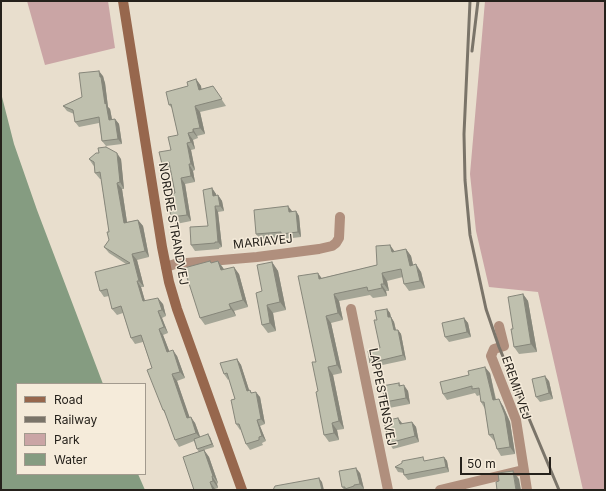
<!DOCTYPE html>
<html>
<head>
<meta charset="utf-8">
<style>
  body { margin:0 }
  #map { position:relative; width:606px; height:491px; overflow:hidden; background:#e8decd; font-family:Inter,sans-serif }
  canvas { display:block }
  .frame { position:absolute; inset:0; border:2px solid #25211b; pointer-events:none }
  .legend { position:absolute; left:16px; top:383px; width:130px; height:92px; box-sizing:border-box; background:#f5ebda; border:1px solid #a29a8e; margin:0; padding:5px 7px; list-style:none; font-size:12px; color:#25211b }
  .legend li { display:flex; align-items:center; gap:8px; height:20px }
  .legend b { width:20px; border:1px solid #a29a8e }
  .scale { position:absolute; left:460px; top:457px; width:91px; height:18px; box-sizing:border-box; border:2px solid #25211b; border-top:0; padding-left:5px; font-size:12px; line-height:14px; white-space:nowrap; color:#25211b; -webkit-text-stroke:3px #f5ebda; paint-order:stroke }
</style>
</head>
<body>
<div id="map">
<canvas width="606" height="491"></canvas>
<div class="frame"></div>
<ul class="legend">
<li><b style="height:5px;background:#97674d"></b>Road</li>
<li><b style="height:5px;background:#7a7469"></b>Railway</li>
<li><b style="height:11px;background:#caa5a5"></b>Park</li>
<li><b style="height:11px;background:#859c81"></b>Water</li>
</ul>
<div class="scale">50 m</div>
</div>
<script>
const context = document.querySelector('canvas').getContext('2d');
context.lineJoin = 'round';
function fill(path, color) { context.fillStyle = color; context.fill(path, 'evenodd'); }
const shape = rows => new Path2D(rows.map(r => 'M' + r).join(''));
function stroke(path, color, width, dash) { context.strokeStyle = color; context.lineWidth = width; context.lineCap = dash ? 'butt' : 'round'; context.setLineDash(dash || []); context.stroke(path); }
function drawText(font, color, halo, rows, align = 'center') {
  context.font = font + ' Inter,sans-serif'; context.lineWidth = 3; context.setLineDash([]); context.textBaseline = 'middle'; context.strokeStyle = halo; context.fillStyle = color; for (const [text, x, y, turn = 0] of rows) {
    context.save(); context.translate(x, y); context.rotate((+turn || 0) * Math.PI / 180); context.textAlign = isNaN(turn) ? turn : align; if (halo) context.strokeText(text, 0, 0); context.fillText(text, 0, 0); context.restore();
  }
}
const green = shape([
  [27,1,108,1,115,48,45,65],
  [485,1,605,1,605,490,583,490,538,292,489,287,476,231,470,174]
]);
const water = shape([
  [1,93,14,144,37,210,103,384,17,384,17,474,138,474,145,490,1,490]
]);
const street = shape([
  [166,267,175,264,257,257,319,249,332,246,336,243,339,238,340,217],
  [351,309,388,490],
  [499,326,504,346,494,349,491,356,516,420,527,490],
  [440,490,523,470]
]);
const secondary = shape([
  [123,1,162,247,169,282,177,309,242,490]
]);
const rail = shape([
  [470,1,464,134,465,180,470,235,486,309,499,347,559,490],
  [472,51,478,1]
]);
const wall = shape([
  [103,76,104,80,105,83,108,107,110,109,112,119,115,119,119,124,122,144,106,146,102,141,99,123,79,127,75,122,74,114,67,111,63,106,82,97],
  [196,79,201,86,201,89,213,86,226,106,200,112,205,134,197,136,198,138,193,140,195,149,191,150,195,170,193,171,195,182,185,184,191,221,176,224,171,217,175,193,170,169,166,170,162,164,171,150,178,135,172,108,169,105],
  [89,159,121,159,124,189,122,189,127,222,138,220,143,226,149,257,137,260,144,287,141,287,145,301,163,304,166,316,162,318,168,333,163,335,169,351,177,356,185,378,177,381,189,417,195,423,200,437,210,437,214,447,204,450,209,457,218,483,217,484,218,488,215,489,194,490,199,452,197,449,194,441,179,447,175,440,166,415,163,410,152,368,143,342,135,344,131,338,123,313,117,315,112,309,109,296,104,297,100,291,126,264,109,253,104,247,109,240,109,232,101,179,100,179,95,173,94,166,93,165],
  [212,188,216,194,216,196,218,195,222,201,224,211,218,212,222,247,219,248,219,249,195,251,191,245,208,226],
  [296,211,299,216,301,237,284,239,283,237,260,239,256,234,292,212],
  [390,245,394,252,406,249,411,256,413,265,421,272,425,288,409,291,404,284,403,277,387,281,389,291,386,291,387,296,373,298,370,295,339,301,343,320,331,323,342,373,333,375,344,429,337,430,339,440,329,442,324,435,318,391,316,362,322,278,377,265],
  [218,261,224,269,239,274,248,307,234,311,236,316,205,325,200,318,211,263],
  [272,262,278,271,286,310,273,313,276,331,268,333,262,325,262,291],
  [523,294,528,301,537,352,519,354,514,347,513,329],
  [387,309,390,313,391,317,394,322,396,330,398,330,401,334,406,360,373,367,370,363,380,348,377,320],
  [464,318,468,323,471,337,449,342,445,337],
  [237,359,241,365,249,390,250,390,252,393,260,397,265,424,260,426,266,441,262,443,263,445,250,450,246,444,241,429,240,430,236,424,235,399,229,379,228,380,224,374],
  [490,373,496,399,503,406,510,422,515,454,501,456,497,449,495,442,489,435,485,409,481,402,480,395,477,396,475,393,447,400,443,394],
  [549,381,553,399,540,402,536,397],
  [399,383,401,386,408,391,410,404,389,408,385,402],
  [412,422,416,427,419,442,393,449,389,443],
  [444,457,447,461,449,472,408,480,404,475,404,473,398,472,395,467],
  [360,473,364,489,360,490,344,490,342,487]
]);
const shadedWall = shape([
  [99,71,103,76,104,80,105,83,108,107,110,109,113,125,109,120,105,104],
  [196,79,201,86,203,96,199,90],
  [195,106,200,112,205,134,200,128],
  [115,119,119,124,122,144,118,139],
  [193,129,197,136,198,138,193,132],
  [188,133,193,140,195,149,191,142],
  [187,143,191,150,195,170,191,164],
  [117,153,121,159,124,189,120,182],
  [189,164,193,171,195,182,191,176],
  [181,178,185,184,191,221,187,215],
  [117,183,122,189,128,229,124,223],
  [212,188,216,194,217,202,213,196],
  [218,195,222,201,224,211,220,206],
  [215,206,218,212,222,247,218,242],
  [288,206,292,211,292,217,289,212],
  [296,211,299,216,301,237,298,232],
  [138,220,143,226,149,257,145,251],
  [390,245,395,252,392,252],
  [406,249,411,256,415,273,410,266],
  [132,254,137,260,144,287,139,281],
  [218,261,223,268,226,277,221,270],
  [272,262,278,271,286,310,280,302],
  [416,264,421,272,425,288,420,281],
  [234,267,239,274,248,307,243,300],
  [318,273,323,280,319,279],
  [382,273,387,281,389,291,384,284],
  [137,281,141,287,147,308,143,301],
  [381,284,386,291,387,296,382,288],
  [334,294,339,301,343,320,338,313],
  [523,294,528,301,537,352,531,344],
  [158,298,163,304,166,316,162,310],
  [229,304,234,311,236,316,231,309],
  [267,305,273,313,276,331,270,323],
  [387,309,390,313,392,322,388,317],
  [158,311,162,318,168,333,164,327],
  [326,316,331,323,342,373,337,365],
  [391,317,394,322,397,335,394,330],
  [464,318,468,323,471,337,467,332],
  [159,329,163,335,172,358,167,352],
  [398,330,401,334,406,360,403,355],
  [173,350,177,356,185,378,180,372],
  [237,359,241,365,251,396,247,391],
  [328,367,333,375,344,429,339,421],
  [485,367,490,373,497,407,493,400],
  [172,374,177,381,192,424,187,418],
  [545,376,549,381,553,399,549,393],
  [404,385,408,391,410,404,406,398],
  [256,392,260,397,265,424,261,419],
  [499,399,503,406,510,422,515,454,510,447],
  [191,417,195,423,201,439,196,433],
  [398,418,402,423,404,430,400,424],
  [257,420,260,426,266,441,262,436],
  [412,422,416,427,419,442,415,436],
  [332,423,337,430,339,440,334,433],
  [208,434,210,437,214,447,212,444],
  [204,450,209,457,218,483,213,476],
  [444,457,447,461,449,472,446,467],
  [356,468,360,473,364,489,360,484],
  [513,471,519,479,521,490,516,490],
  [212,476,217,484,218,488,213,481],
  [319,478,322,482,324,490,322,490],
  [210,482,215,489,215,490,213,490]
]);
const building = shape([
  [99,71,100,77,101,77,105,104,106,103,109,120,115,119,118,139,102,141,99,117,75,122,73,110,63,106,82,97,79,73,99,71],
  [196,79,199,90,213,86,222,99,195,106,200,128,193,129,193,132,188,133,191,142,187,143,191,164,189,164,191,176,181,178,187,215,171,217,167,195,175,193,169,162,162,164,159,152,171,150,168,137,178,135,171,104,169,105,166,92,188,86,187,82,196,79],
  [106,147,117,153,120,182,117,183,124,223,138,220,145,251,132,254,139,281,137,281,143,301,158,298,162,310,158,311,164,327,159,329,167,352,173,350,180,372,172,374,187,418,191,417,196,433,175,440,164,410,163,410,147,370,152,368,141,335,131,338,121,306,112,309,107,289,100,291,95,272,130,263,104,247,109,240,107,232,109,232,100,172,95,173,94,162,89,159,96,153,99,153,98,148,106,147],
  [212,188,213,196,218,195,220,206,215,206,218,242,215,242,215,243,191,245,190,227,208,226,203,190,212,188],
  [288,206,289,212,296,211,298,232,281,234,281,232,256,234,254,210,288,206],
  [390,245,392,252,406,249,410,266,416,264,420,281,404,284,401,269,382,273,384,284,381,284,382,288,368,291,367,287,334,294,338,313,326,316,337,365,328,367,339,421,332,423,334,433,324,435,316,392,318,391,312,362,316,362,298,276,318,273,319,279,377,265,376,246,390,245],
  [210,261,211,263,218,261,221,270,234,267,243,300,229,304,231,309,200,318,184,268,210,261],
  [272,262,280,302,267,305,270,323,262,325,256,293,262,291,257,265,272,262],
  [523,294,531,344,514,347,511,329,513,329,508,297,523,294],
  [387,309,388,317,391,317,394,330,398,330,403,355,370,363,368,351,380,348,374,320,377,320,375,311,387,309],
  [464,318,467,332,445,337,442,323,464,318],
  [237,359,247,391,250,390,251,393,256,392,261,419,257,420,262,436,259,437,259,440,246,444,239,424,236,424,231,400,235,399,227,373,224,374,220,363,237,359],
  [485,367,493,400,499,399,505,415,510,447,497,449,493,434,489,435,484,402,481,402,479,388,472,389,472,386,443,394,440,382,469,375,468,371,485,367],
  [545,376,549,393,536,397,532,379,545,376],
  [399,383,399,386,404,385,406,398,385,402,382,386,399,383],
  [398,418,400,424,412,422,415,436,389,443,384,421,398,418],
  [208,434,212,444,197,449,194,439,208,434],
  [204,450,213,476,212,476,213,481,210,482,213,490,194,490,183,457,204,450],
  [423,457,424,461,444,457,446,467,404,475,403,469,395,467,402,463,402,461,423,457],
  [356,468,360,484,354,485,354,486,345,489,345,487,342,487,339,471,356,468],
  [513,471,516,490,497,490,496,482,499,481,498,473,513,471],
  [319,478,322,490,273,490,275,486,319,478]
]);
const streetNames = [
  ["NORDRE STRANDVEJ",173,224,80],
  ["MARIAVEJ",263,242,-6],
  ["EREMITVEJ",516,388,71],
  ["LAPPESTENSVEJ",382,397,79]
];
fill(green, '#caa5a5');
fill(water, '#859c81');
stroke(street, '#b08f7d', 10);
stroke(secondary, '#97674d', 10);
stroke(rail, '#7a7469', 3);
fill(wall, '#a4a596');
fill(shadedWall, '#86867a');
fill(building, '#bfc0ae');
stroke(building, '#86867a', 1);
drawText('12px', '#25211b', '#f5ebda', streetNames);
</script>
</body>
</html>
